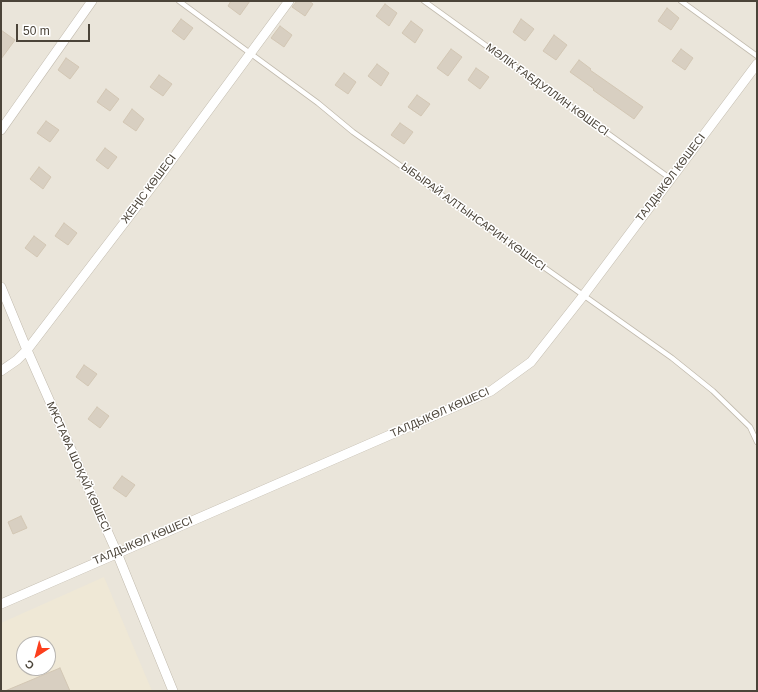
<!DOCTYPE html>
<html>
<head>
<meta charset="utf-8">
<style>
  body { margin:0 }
  #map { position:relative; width:758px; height:692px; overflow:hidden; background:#f6f3ec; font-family:Helvetica,sans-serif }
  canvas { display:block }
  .frame { position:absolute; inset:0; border:2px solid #4b4439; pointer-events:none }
  .north { position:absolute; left:16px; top:636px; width:40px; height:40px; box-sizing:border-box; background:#fff; border:1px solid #b7b4b0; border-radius:50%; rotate:216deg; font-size:11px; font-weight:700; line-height:16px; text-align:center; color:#4b4439 }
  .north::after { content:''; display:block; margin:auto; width:14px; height:18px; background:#fc3f1d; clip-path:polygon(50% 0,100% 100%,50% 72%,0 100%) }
  .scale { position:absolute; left:16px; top:24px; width:74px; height:18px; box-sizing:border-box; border:2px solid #4b4439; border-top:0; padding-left:5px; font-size:12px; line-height:14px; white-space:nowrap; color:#4b4439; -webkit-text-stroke:3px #fff; paint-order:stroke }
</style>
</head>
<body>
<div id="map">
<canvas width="758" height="692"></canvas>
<div class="frame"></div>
<div class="north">С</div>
<div class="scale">50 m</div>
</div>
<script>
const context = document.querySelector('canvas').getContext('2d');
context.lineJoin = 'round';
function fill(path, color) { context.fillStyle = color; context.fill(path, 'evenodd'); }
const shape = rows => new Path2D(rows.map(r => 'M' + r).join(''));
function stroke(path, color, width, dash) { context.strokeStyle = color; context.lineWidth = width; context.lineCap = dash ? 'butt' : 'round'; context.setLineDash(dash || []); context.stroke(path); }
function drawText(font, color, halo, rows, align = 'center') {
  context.font = font + ' Helvetica,sans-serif'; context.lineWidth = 3; context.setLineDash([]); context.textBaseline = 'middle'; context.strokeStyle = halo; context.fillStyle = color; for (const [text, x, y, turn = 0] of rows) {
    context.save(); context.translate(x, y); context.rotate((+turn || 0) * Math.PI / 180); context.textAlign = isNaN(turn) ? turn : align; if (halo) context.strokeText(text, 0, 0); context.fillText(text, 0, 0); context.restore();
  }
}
const residential = shape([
  [1,1,757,1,757,691,1,691],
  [24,644,48,644,48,668,24,668]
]);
const education = shape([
  [104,577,152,691,1,691,1,623],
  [24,644,48,644,48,668,24,668]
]);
const building = shape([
  [231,1,250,1,240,15,228,6,231,1],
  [297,1,309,1,313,4,305,16,292,7,297,1],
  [385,4,397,13,389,26,376,16,385,4],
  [667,8,679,18,671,30,658,21,667,8],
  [181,19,193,28,184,40,172,31,181,19],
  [521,19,534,29,525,41,513,32,521,19],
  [411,21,423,30,415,43,402,33,411,21],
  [280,26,292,35,284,47,271,38,280,26],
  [1,30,15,40,1,59,1,30],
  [554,35,567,45,556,60,543,51,554,35],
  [451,49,462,57,448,76,437,68,451,49],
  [681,49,693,58,685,70,672,61,681,49],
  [66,58,79,67,70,79,58,70,66,58],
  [579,60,591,69,590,70,643,107,634,119,593,90,594,89,570,72,579,60],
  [377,64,389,73,381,86,368,76,377,64],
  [476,68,489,77,480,89,468,80,476,68],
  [344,73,356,82,348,94,335,85,344,73],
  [159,75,172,84,163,96,150,87,159,75],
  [106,89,119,99,110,111,97,102,106,89],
  [417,95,430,104,421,116,408,107,417,95],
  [132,109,144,119,136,131,123,122,132,109],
  [46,121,59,130,50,142,37,133,46,121],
  [400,123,413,132,404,144,391,135,400,123],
  [105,148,117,157,108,169,96,160,105,148],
  [39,167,51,177,43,189,30,179,39,167],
  [64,223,77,233,68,245,55,236,64,223],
  [34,236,46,245,37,257,25,248,34,236],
  [84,365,97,374,88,386,76,377,84,365],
  [97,407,109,416,100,428,88,419,97,407],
  [122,476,135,485,126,497,113,488,122,476],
  [21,516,27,528,13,534,8,522,21,516],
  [60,668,70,691,5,691,60,668]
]);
const service = shape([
  [179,1,318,103,353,132,672,358,713,391,750,427,757,442],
  [424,1,671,179],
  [681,1,757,56]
]);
const minor = shape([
  [1,130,92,1],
  [1,287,27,350,117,553,173,691],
  [1,371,17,360,27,350,160,176,289,1],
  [1,604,491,391,531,362,583,296,757,64]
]);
const streetNames = [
  ["МӘЛІК ҒАБДУЛЛИН КӨШЕСІ",547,90,36],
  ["ТАЛДЫКӨЛ КӨШЕСІ",671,178,-53],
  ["ЖЕҢІС КӨШЕСІ",149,189,-53],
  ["ЫБЫРАЙ АЛТЫНСАРИН КӨШЕСІ",473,217,36],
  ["ТАЛДЫКӨЛ КӨШЕСІ",440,413,-24],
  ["МҰСТАФА ШОҚАЙ КӨШЕСІ",78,467,66],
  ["ТАЛДЫКӨЛ КӨШЕСІ",143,541,-23]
];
fill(residential, '#eae5da');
fill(education, '#efe8d6');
fill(building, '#d8cfc1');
stroke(building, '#d3c7b4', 1);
stroke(service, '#c2bbae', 6);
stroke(minor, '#c2bbae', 10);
stroke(service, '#fff', 4.5);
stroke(minor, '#fff', 9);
drawText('11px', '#4b4439', '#fff', streetNames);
</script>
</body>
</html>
